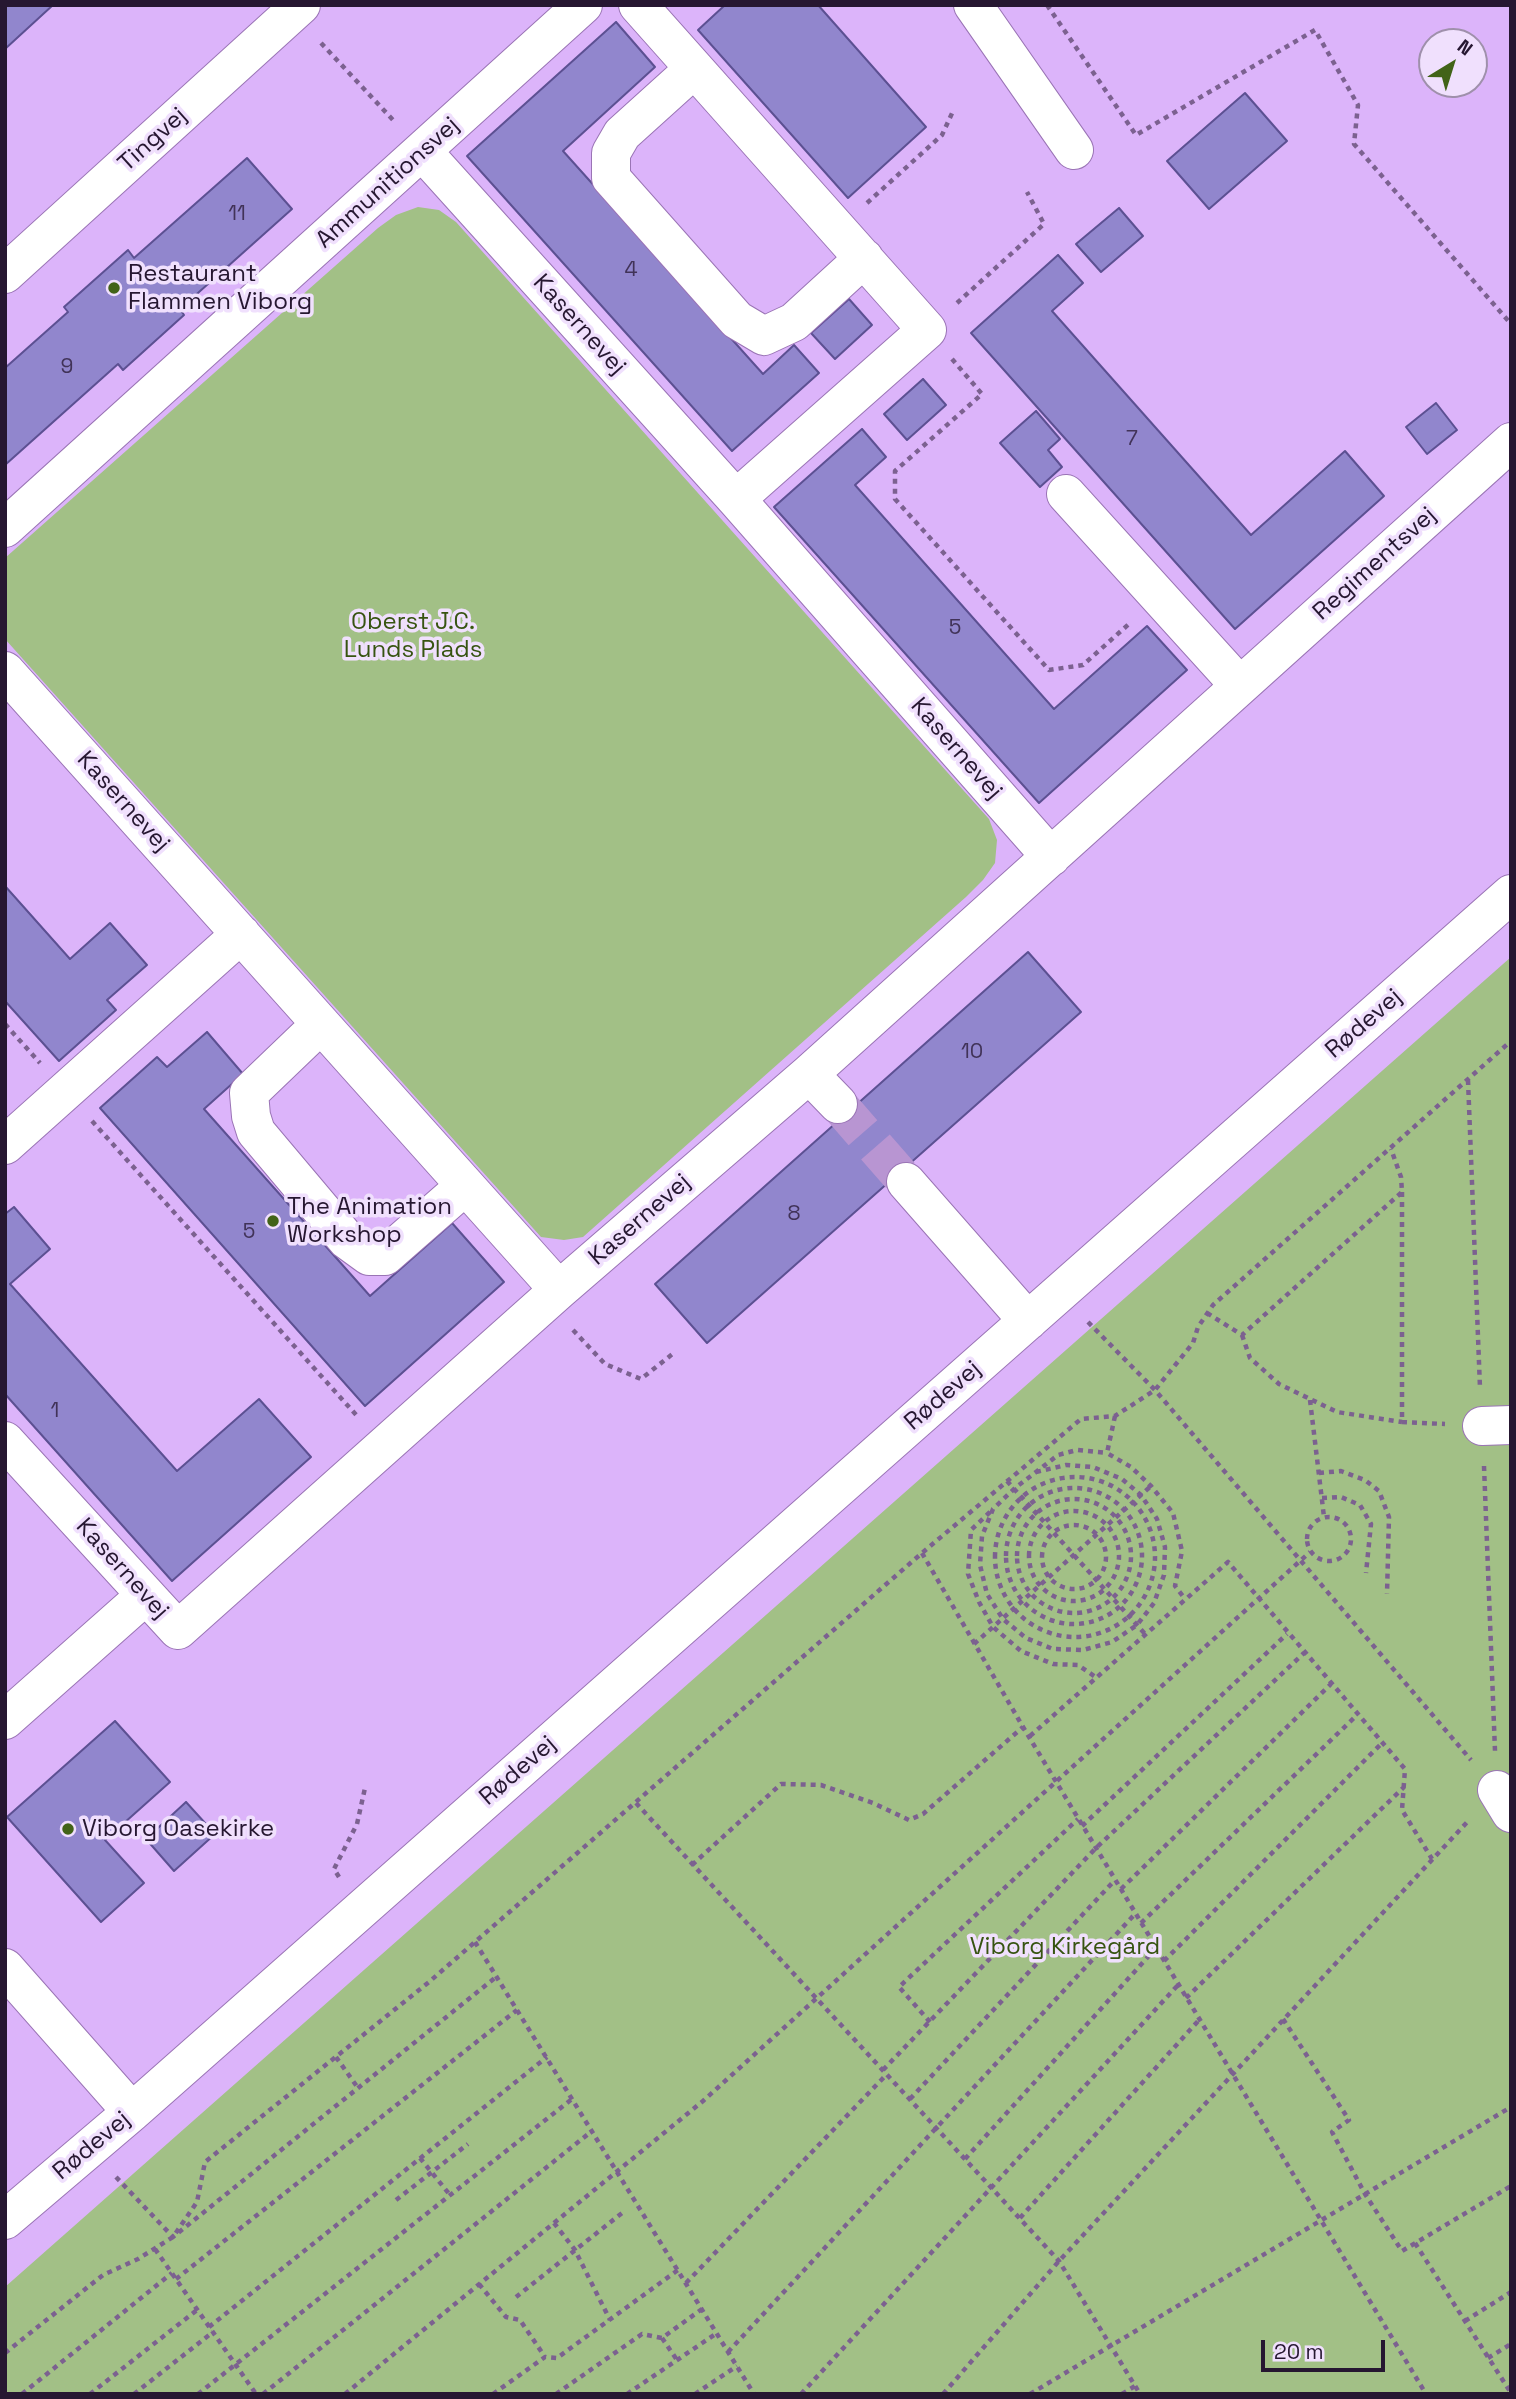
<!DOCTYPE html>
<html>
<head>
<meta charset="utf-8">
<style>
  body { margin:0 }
  #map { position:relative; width:1516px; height:2399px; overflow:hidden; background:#dcb4fa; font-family:"Space Grotesk",sans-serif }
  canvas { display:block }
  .frame { position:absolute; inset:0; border:7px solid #261731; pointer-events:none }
  .north { position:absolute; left:1418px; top:28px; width:70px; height:70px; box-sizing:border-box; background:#f0e0fd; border:2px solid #9f90ab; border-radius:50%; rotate:38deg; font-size:19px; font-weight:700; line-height:28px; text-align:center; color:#261731 }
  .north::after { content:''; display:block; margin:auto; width:24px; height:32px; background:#426318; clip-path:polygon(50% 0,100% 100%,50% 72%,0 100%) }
  .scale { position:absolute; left:1261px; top:2340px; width:124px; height:32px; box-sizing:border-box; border:4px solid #261731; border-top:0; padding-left:9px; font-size:21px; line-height:24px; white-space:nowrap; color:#261731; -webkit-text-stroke:5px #f0e0fd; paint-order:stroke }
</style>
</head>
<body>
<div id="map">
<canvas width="1516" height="2399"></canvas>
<div class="frame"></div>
<div class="north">N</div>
<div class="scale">20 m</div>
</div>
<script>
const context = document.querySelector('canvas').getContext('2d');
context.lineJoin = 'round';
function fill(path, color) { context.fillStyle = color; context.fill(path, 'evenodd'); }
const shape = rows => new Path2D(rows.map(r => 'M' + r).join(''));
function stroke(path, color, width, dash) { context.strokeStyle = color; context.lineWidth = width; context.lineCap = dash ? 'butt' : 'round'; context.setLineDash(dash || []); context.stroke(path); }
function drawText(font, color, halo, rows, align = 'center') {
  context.font = font + ' "Space Grotesk",sans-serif'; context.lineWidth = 7; context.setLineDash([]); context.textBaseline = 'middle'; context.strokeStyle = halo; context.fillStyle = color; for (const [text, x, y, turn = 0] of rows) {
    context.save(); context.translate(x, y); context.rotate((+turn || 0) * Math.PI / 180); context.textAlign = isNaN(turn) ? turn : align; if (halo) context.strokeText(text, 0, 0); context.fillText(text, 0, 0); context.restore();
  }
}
const green = shape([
  [418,207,439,210,456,222,989,819,997,840,995,863,983,880,966,897,583,1237,564,1240,541,1237,5,639,5,558,378,228,396,215],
  [1511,957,1511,2394,5,2394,5,2287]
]);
const building = shape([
  [5,5,53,5,5,49,5,5],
  [725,5,818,5,926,127,848,198,698,30,725,5],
  [616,22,655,67,563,151,763,374,794,345,819,373,732,451,467,156,616,22],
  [1245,93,1287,141,1209,209,1167,161,1245,93],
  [247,158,292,209,180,309,184,315,123,370,118,364,5,465,5,368,68,312,64,307,128,250,134,258,247,158],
  [1119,208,1143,236,1101,272,1076,244,1119,208],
  [1058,255,1083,283,1052,311,1251,535,1345,451,1384,496,1235,629,971,333,1058,255],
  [849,299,872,325,835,359,811,333,849,299],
  [923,379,946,405,907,440,884,414,923,379],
  [1436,403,1457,430,1427,454,1406,427,1436,403],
  [1036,411,1060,439,1048,450,1062,467,1040,487,1000,443,1036,411],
  [862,429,886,457,855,485,1054,709,1147,626,1187,670,1039,803,774,507,862,429],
  [5,886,70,959,110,923,147,965,107,1000,116,1010,59,1061,5,1001,5,886],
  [1028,952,1081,1012,707,1343,655,1284,1028,952],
  [207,1032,243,1074,204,1109,370,1296,452,1223,504,1282,365,1406,100,1108,157,1057,167,1067,207,1032],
  [14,1207,50,1249,10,1284,177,1471,259,1399,311,1457,172,1581,5,1394,5,1214,14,1207],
  [115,1721,170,1782,105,1840,144,1883,101,1922,7,1817,115,1721],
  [186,1802,215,1834,174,1871,146,1839,186,1802]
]);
const minorTunnel = shape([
  [838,1104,906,1182]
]);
const path = shape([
  [1047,5,1136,135,1315,30,1358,105,1354,144,1511,324],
  [321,43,394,121],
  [867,203,942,135,954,109],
  [957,303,1044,224,1027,192],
  [952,359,982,394,895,471,895,499,1049,670,1083,665,1130,623],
  [5,1024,40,1063],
  [1468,1080,1480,1388],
  [92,1121,358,1417],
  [1402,1192,1402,1422,1445,1424],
  [1207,1313,1242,1335,1402,1192,1401,1177,1391,1149],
  [1088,1322,1155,1390,1471,1760],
  [573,1330,605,1364,641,1379,675,1352],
  [1242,1335,1250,1358,1279,1384,1337,1412,1402,1422],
  [1310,1400,1324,1517],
  [1115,1416,1107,1453,1131,1467,1151,1486,1173,1513,1182,1551,1175,1586,1185,1599],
  [1484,1466,1495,1751],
  [1036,1472,1066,1465,1093,1467,1122,1479,1141,1495,1157,1519,1165,1547,1164,1575,1154,1603,1137,1625,1112,1642,1083,1650,1053,1649,1026,1638,1003,1619,987,1594,980,1565,982,1536,993,1509,1015,1488,1036,1472,1058,1455,1077,1450,1107,1453],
  [1319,1473,1341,1471,1365,1480,1379,1491,1389,1517,1387,1594],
  '995 1557a80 80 0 1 1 160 0a80 80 0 1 1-160 0Z',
  [1007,1481,1146,1635],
  '1006 1556a68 68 0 1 1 136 0a68 68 0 1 1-136 0Z',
  [1322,1498,1341,1497,1360,1505,1371,1524,1366,1573],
  '1017 1556a57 57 0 1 1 114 0a57 57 0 1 1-114 0Z',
  '1029 1556a45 45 0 1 1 90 0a45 45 0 1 1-90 0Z',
  [990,1512,971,1530,968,1574,979,1602,993,1627,1021,1651,1053,1664,1078,1665,1097,1678],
  '1307 1539a22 22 0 1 1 44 0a22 22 0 1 1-44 0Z',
  '1042 1557a32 32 0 1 1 64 0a32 32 0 1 1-64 0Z',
  [922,1553,1023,1727,1426,2394],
  [974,1644,1151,1486],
  [1030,1736,1228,1562,1405,1769,1402,1810,1432,1859],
  [636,1803,1059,2261,1140,2394],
  [1082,1826,1287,1634],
  [692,1865,781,1784,821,1785,873,1803,909,1820,923,1814,1023,1727],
  [339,1877,334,1869,357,1824,365,1788],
  [1121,1889,1331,1684],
  [1141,1923,1357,1715],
  [475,1942,754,2394],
  [1164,1961,1382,1743],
  [1186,1998,1404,1787],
  [1283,2019,1349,2120,1332,2132,1365,2194,1402,2251,1511,2186],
  [930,2022,899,1987,1078,1819],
  [336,2057,358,2088],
  [883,2070,1096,1848,1304,1653],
  [910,2099,1115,1880],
  [420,2158,450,2195],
  [965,2159,1156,1948],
  [116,2177,173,2237,496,1977],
  [396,2200,468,2144],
  [1020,2218,1199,2020],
  [554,2223,575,2250,610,2320],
  [1415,2243,1511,2393],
  [155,2249,256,2394],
  [176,2279,517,2010],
  [686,2283,887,2074],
  [479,2284,506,2317,520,2320,545,2357],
  [516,2297,622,2213],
  [1465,2321,1511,2292],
  [209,2327,547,2057],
  [662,2338,677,2360],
  [728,2352,1135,1914],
  [5,2353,103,2275,138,2259,173,2237,197,2202,205,2162,429,1982,922,1553,1081,1419,1115,1416,1155,1390,1193,1343,1198,1327,1213,1305,1511,1041],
  [1488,2358,1511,2344],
  [22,2394,172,2273],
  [90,2394,197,2310],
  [134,2394,213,2332],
  [198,2394,572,2099],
  [263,2394,592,2131],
  [345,2394,703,2101,1310,1552],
  [493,2394,545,2357,557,2358,678,2270],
  [556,2394,642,2334,662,2338,702,2309],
  [627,2394,717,2333],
  [695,2394,737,2366],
  [801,2394,1178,1985],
  [943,2394,1059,2261,1470,1819],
  [1030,2394,1511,2107],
  [1122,2394,1135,2386]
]);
const minor = shape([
  [638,5,927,330,736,499],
  [973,5,1074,150],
  [694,69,622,134,611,153,611,178,737,320,764,336,794,322,864,258],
  [423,152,736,499,1051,857],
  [5,274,301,5],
  [1066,494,1240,686],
  [5,528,583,5],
  [5,671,559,1290],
  [321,1024,249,1093,251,1116,256,1132,347,1240,369,1256,385,1256,465,1186],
  [809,1074,838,1104],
  [5,1145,241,934],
  [906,1182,1028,1321],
  [1482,1426,1511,1425],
  [5,1441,178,1630,559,1290,809,1074,1511,442],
  [5,1720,146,1595],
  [1497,1790,1511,1813],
  [5,1968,132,2112],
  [5,2220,132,2112,1511,894]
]);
const markers = [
  [114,288,7,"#426318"],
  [273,1221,7,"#426318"],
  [68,1829,7,"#426318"]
];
const numberNames = [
  ["11",237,214],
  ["4",631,270],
  ["9",67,367],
  ["7",1132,439],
  ["5",955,628],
  ["10",972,1052],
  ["8",794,1214],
  ["5",249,1232],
  ["1",55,1411]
];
const streetNames = [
  ["Tingvej",153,140,-42],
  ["Ammunitionsvej",388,183,-42],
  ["Kasernevej",579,325,48],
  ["Regimentsvej",1375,564,-42],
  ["Kasernevej",956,749,49],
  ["Kasernevej",123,802,48],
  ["Rødevej",1364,1024,-41],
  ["Kasernevej",640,1220,-41],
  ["Rødevej",943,1396,-41],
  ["Kasernevej",122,1569,48],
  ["Rødevej",518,1771,-41],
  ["Rødevej",92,2146,-40]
];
const poiNames = [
  ["Restaurant",128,274],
  ["Flammen Viborg",128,302],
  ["The Animation",287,1207],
  ["Workshop",287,1235],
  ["Viborg Oasekirke",82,1829]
];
const parkNames = [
  ["Oberst J.C.",413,622],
  ["Lunds Plads",413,650],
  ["Viborg Kirkegård",1065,1947]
];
fill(green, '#a2c086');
fill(building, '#9186cd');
stroke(building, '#5c5092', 2);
stroke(minorTunnel, '#b895d2', 38, [38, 19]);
stroke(minor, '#9a74b5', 40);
stroke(path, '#7c6190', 4.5, [5, 5]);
stroke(minor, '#fff', 38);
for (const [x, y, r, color] of markers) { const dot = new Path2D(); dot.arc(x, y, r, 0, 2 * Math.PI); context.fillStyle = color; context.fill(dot); stroke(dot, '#f0e0fd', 2.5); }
drawText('21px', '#413358', null, numberNames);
drawText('24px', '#261731', '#f0e0fd', streetNames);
drawText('24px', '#261731', '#f0e0fd', poiNames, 'left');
drawText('24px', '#375411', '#f0e0fd', parkNames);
</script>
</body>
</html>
